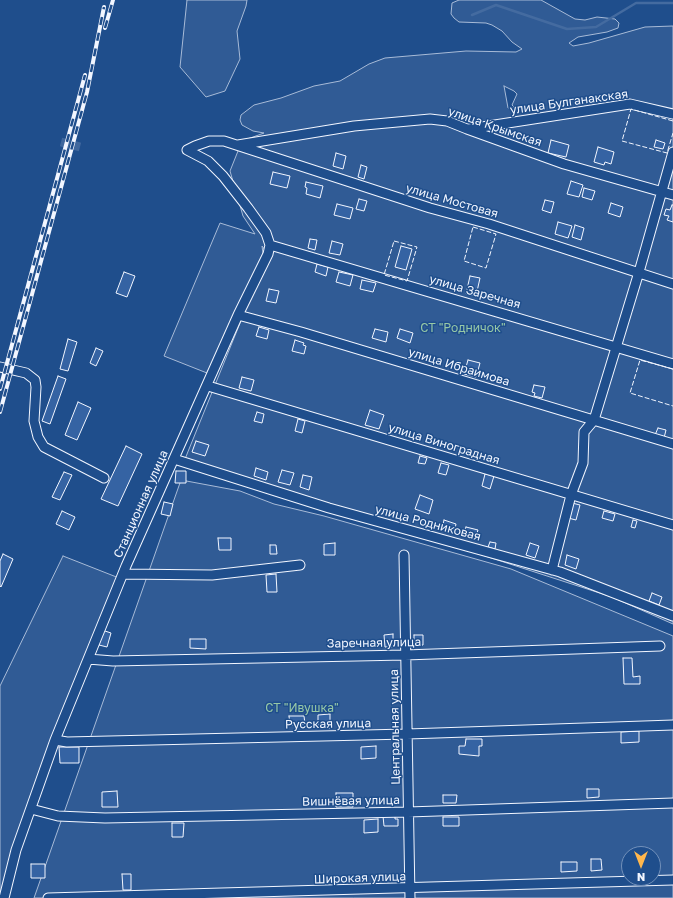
<!DOCTYPE html>
<html>
<head>
<meta charset="utf-8">
<style>
  body { margin:0 }
  #map { position:relative; width:673px; height:898px; overflow:hidden; background:#1f4e8c; font-family:"Golos Text",sans-serif }
  canvas { display:block }
  .north { position:absolute; left:621px; top:846px; width:40px; height:40px; box-sizing:border-box; background:#1f4e8c; border:1px solid #7391ba; border-radius:50%; rotate:180deg; font-size:11px; font-weight:700; line-height:16px; text-align:center; color:#f2f6ff }
  .north::after { content:''; display:block; margin:auto; width:14px; height:18px; background:#ffb74d; clip-path:polygon(50% 0,100% 100%,50% 72%,0 100%) }
</style>
</head>
<body>
<div id="map">
<canvas width="673" height="898"></canvas>
<div class="north">N</div>
</div>
<script>
const context = document.querySelector('canvas').getContext('2d');
context.lineJoin = 'round';
function fill(path, color) { context.fillStyle = color; context.fill(path, 'evenodd'); }
const shape = rows => new Path2D(rows.map(r => 'M' + r).join(''));
function stroke(path, color, width, dash) { context.strokeStyle = color; context.lineWidth = width; context.lineCap = dash ? 'butt' : 'round'; context.setLineDash(dash || []); context.stroke(path); }
function drawText(font, color, halo, rows, align = 'center') {
  context.font = font + ' "Golos Text",sans-serif'; context.lineWidth = 3; context.setLineDash([]); context.textBaseline = 'middle'; context.strokeStyle = halo; context.fillStyle = color; for (const [text, x, y, turn = 0] of rows) {
    context.save(); context.translate(x, y); context.rotate((+turn || 0) * Math.PI / 180); context.textAlign = isNaN(turn) ? turn : align; if (halo) context.strokeText(text, 0, 0); context.fillText(text, 0, 0); context.restore();
  }
}
const built = shape([
  [187,0,247,0,246,6,237,31,240,59,225,91,206,97,180,67,187,0],
  [459,0,541,0,575,19,585,20,597,17,615,19,619,23,618,28,607,32,578,37,569,43,573,46,589,43,645,27,673,26,673,624,612,597,185,459,268,254,262,246,264,261,207,373,164,356,220,223,255,234,243,216,230,171,242,141,264,133,253,131,242,125,240,120,241,115,254,105,281,98,314,86,340,81,369,64,385,58,466,51,516,52,522,49,512,42,502,31,492,25,486,23,459,22,454,18,451,14,452,3,459,0],
  [504,86,514,91,517,94,512,105,515,108,508,108,504,86],
  [181,480,240,491,274,504,324,516,511,569,673,636,673,898,34,898,181,480],
  [629,854,653,854,653,878,629,878,629,854],
  [63,556,119,578,0,898,0,686,63,556]
]);
const stream = shape([
  [472,15,496,5,567,29,596,27,636,3,673,3]
]);
const building = shape([
  [551,140,569,145,566,157,548,153,551,140],
  [656,140,665,143,663,149,654,147,656,140],
  [598,147,614,152,611,164,605,162,604,165,594,162,598,147],
  [336,153,346,156,343,169,333,166,336,153],
  [361,165,367,167,364,179,358,177,361,165],
  [273,172,290,176,287,188,270,184,273,172],
  [571,181,583,185,579,197,567,194,571,181],
  [306,182,323,186,320,198,306,194,307,188,305,187,306,182],
  [584,188,595,191,592,200,582,197,584,188],
  [359,199,367,201,364,211,356,209,359,199],
  [545,200,554,202,551,213,542,210,545,200],
  [611,203,623,207,620,217,608,213,611,203],
  [337,204,353,208,350,219,334,215,337,204],
  [672,205,673,205,673,222,667,220,669,216,664,215,666,209,670,210,672,205],
  [558,222,572,226,568,238,555,234,558,222],
  [575,225,584,228,581,240,572,237,575,225],
  [310,239,317,240,315,250,308,248,310,239],
  [332,241,343,244,340,255,329,253,332,241],
  [401,246,412,249,406,270,395,267,401,246],
  [317,264,328,267,326,276,315,272,317,264],
  [124,272,135,276,127,297,116,293,124,272],
  [339,272,353,275,350,286,336,282,339,272],
  [470,276,480,278,476,296,466,294,470,276],
  [362,280,376,283,373,292,360,289,362,280],
  [269,289,279,291,276,303,266,301,269,289],
  [259,327,269,330,267,339,256,336,259,327],
  [375,329,388,332,386,342,372,338,375,329],
  [400,329,413,333,410,343,397,338,400,329],
  [68,339,77,342,68,371,60,369,68,339],
  [295,340,304,343,303,345,306,346,304,354,292,351,295,340],
  [96,348,103,351,96,366,90,363,96,348],
  [468,360,480,363,476,377,464,374,468,360],
  [58,376,66,379,50,424,42,421,58,376],
  [242,377,254,380,251,391,239,388,242,377],
  [534,385,545,387,542,398,534,396,535,393,532,392,534,385],
  [78,402,91,408,77,440,65,435,78,402],
  [370,410,384,415,379,429,365,425,370,410],
  [257,412,264,414,262,423,254,421,257,412],
  [298,419,305,421,302,433,295,431,298,419],
  [658,428,666,430,664,438,655,435,658,428],
  [196,441,209,445,205,456,192,452,196,441],
  [126,446,142,454,118,506,101,499,126,446],
  [420,456,427,458,425,464,418,463,420,456],
  [441,463,449,465,446,475,438,473,441,463],
  [256,468,268,472,266,480,254,476,256,468],
  [282,470,294,473,290,485,278,482,282,470],
  [176,471,186,471,186,483,175,483,176,471],
  [64,472,72,475,60,500,52,497,64,472],
  [485,474,494,476,490,489,482,486,485,474],
  [303,475,312,477,309,490,300,487,303,475],
  [420,495,433,500,429,514,415,509,420,495],
  [164,502,173,504,170,516,161,514,164,502],
  [572,503,580,505,576,520,568,518,572,503],
  [62,511,75,517,69,530,56,524,62,511],
  [604,511,615,514,613,521,602,518,604,511],
  [444,520,456,524,454,533,442,529,444,520],
  [633,520,637,521,635,528,631,527,633,520],
  [466,527,478,530,475,539,463,535,466,527],
  [218,538,231,538,231,550,219,550,218,538],
  [490,542,496,543,495,549,488,547,490,542],
  [335,543,335,555,324,555,324,544,335,543],
  [530,543,539,546,535,558,526,555,530,543],
  [270,545,276,545,277,554,270,554,270,545],
  [3,554,13,559,1,587,0,586,0,561,3,554],
  [567,555,579,559,576,569,565,565,567,555],
  [276,574,277,592,267,592,266,575,276,574],
  [652,593,662,597,659,605,649,601,652,593],
  [102,630,111,633,107,647,99,645,102,630],
  [393,634,393,647,385,647,384,635,393,634],
  [414,635,423,635,423,645,414,646,414,635],
  [190,639,206,639,206,649,190,648,190,639],
  [623,658,632,658,633,677,640,676,640,684,624,684,623,658],
  [330,714,330,728,318,728,318,715,330,714],
  [289,716,304,716,305,724,290,725,289,716],
  [639,731,639,742,621,743,621,732,639,731],
  [466,739,482,739,482,746,479,746,479,756,459,754,459,746,465,746,466,739],
  [376,746,376,758,361,759,361,747,376,746],
  [59,747,79,747,79,763,60,763,59,747],
  [587,789,599,789,599,797,587,798,587,789],
  [117,791,118,807,102,807,102,792,117,791],
  [336,793,353,793,353,807,336,807,336,793],
  [443,795,457,795,456,803,443,803,443,795],
  [383,816,395,816,395,819,398,819,398,826,384,826,383,816],
  [443,817,459,817,459,826,443,826,443,817],
  [378,819,378,832,364,833,364,820,378,819],
  [172,823,184,823,183,837,172,837,172,823],
  [591,859,601,859,602,870,591,871,591,859],
  [561,862,577,862,577,871,561,872,561,862],
  [31,864,45,864,45,878,31,878,31,864],
  [122,874,131,874,131,890,123,890,122,874]
]);
const minorTunnel = shape([
  [61,142,80,147]
]);
const minor = shape([
  [469,129,630,104,673,114],
  [238,145,354,126,430,119,447,121,467,129,564,164,673,195],
  [270,245,673,364],
  [238,315,301,332,673,444],
  [0,367,26,373,35,380,36,387,34,421,38,437,44,447,104,478],
  [208,386,673,525],
  [174,459,329,508,560,572,673,616],
  [404,555,410,898],
  [552,570,571,495,583,463,584,432,594,420,639,272,673,152],
  [124,574,212,575,300,565],
  [88,659,113,661,405,655,660,646],
  [55,740,67,742,407,734,673,725],
  [31,809,58,816,105,818,408,812,673,803],
  [4,898,16,850,55,740,126,566,238,315,268,254,270,245,266,233,248,208,223,176,208,161,187,150,195,146,209,141,224,141,430,208,489,224,673,284],
  [48,898,673,880]
]);
const rail = shape([
  [105,28,113,0],
  [0,389,85,75],
  [0,412,87,92,104,7]
]);
const fence = shape([
  [673,121,631,109,622,141,667,153,673,133],
  [473,227,496,234,486,268,464,261,473,227],
  [394,241,417,247,407,281,384,275,394,241],
  [673,369,640,360,630,393,673,406]
]);
const streetNames = [
  ["улица Булганакская",569,102,-8],
  ["улица Крымская",495,127,19],
  ["улица Мостовая",452,201,16],
  ["улица Заречная",475,292,16],
  ["улица Ибраимова",459,367,17],
  ["улица Виноградная",444,444,17],
  ["Станционная улица",141,504,-66],
  ["улица Родниковая",428,523,15],
  ["Заречная улица",374,643,-1],
  ["Русская улица",328,724,-1],
  ["Центральная улица",395,727,-91],
  ["Вишнёвая улица",351,801,-1],
  ["Широкая улица",360,878,-2]
];
const parkNames = [
  ["СТ \"Родничок\"",463,328],
  ["СТ \"Ивушка\"",302,708]
];
fill(built, '#305b95');
stroke(built, '#a8bbd7', 1);
stroke(stream, '#446ba0', 2.5);
fill(building, '#3563a3');
stroke(building, '#f2f6ff', 1);
stroke(minorTunnel, '#3f679d', 9, [9, 4.5]);
stroke(minor, '#f2f6ff', 11);
stroke(minor, '#1f4e8c', 9);
stroke(rail, '#f2f6ff', 4);
stroke(rail, '#1f4e8c', 2.5, [8]);
stroke(fence, '#f2f6ff', 1, [5, 2]);
drawText('12px', '#f2f6ff', '#1f4e8c', streetNames);
drawText('12px', '#97c8a6', '#1f4e8c', parkNames);
</script>
</body>
</html>
